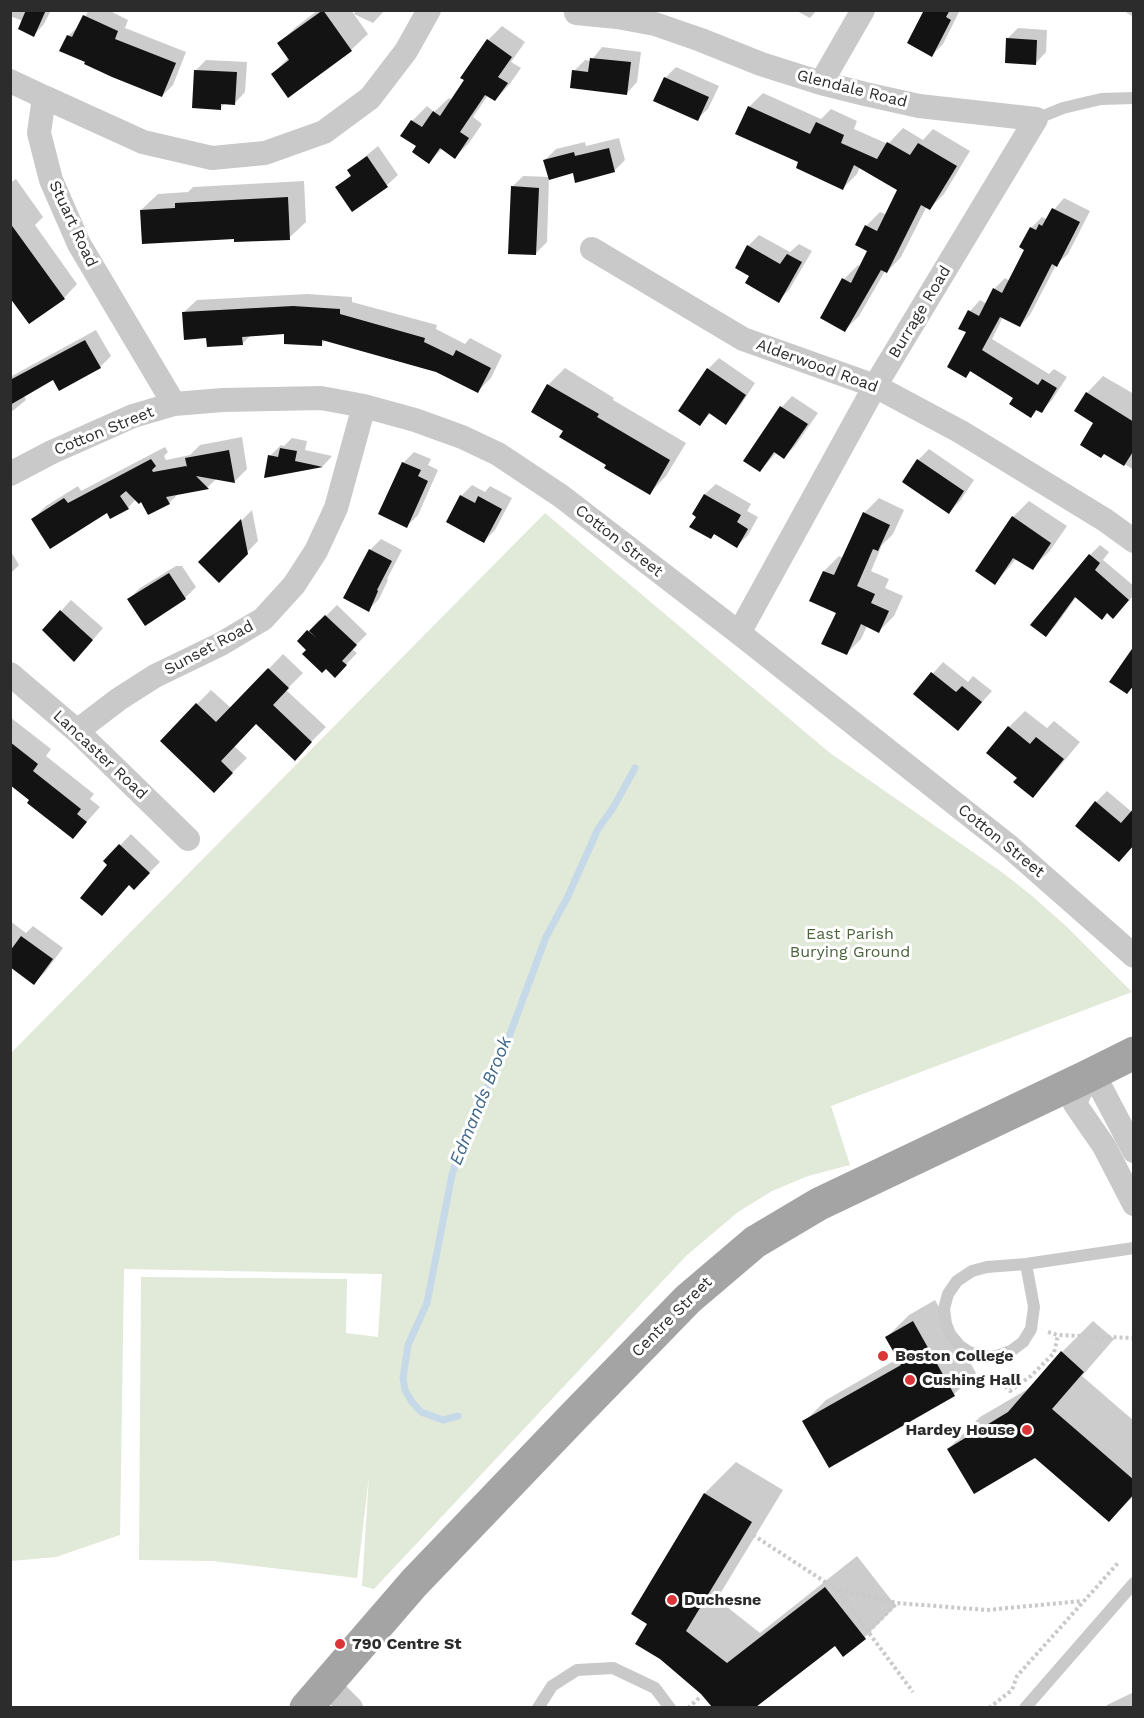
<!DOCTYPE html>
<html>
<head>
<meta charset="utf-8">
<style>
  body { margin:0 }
  #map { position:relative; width:1144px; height:1718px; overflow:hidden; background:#fff; font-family:"Work Sans",sans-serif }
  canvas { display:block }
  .frame { position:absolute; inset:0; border:12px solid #2c2c2c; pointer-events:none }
</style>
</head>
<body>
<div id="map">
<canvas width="1144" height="1718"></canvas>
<div class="frame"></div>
</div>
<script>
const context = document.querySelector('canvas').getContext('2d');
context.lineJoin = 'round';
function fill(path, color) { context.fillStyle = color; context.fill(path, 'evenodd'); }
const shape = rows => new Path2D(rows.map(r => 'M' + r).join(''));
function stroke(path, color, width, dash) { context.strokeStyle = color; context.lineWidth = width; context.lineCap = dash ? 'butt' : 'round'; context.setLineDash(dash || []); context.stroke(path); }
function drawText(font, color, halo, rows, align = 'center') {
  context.font = font + ' "Work Sans",sans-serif'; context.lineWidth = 6; context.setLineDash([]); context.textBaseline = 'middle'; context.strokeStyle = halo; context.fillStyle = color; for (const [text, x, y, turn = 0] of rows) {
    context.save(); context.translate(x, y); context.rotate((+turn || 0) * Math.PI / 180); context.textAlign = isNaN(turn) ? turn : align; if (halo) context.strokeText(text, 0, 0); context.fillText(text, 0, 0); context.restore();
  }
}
const green = shape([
  [545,513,830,753,1003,873,1031,895,1067,927,1132,992,831,1106,850,1165,808,1176,772,1191,738,1212,686,1256,374,1589,362,1586,369,1476,357,1578,213,1561,139,1560,141,1277,347,1279,346,1333,378,1337,382,1274,124,1269,120,1535,56,1557,11,1561,11,1053]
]);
const shadow = shape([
  [10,10,51,10,44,24,34,35,23,21,10,16],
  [89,10,108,10,128,20,125,28,186,52,173,85,162,96,87,61,68,36,80,25],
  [318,10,351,10,368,34,351,50,273,74,289,57,279,43,296,27],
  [356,10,385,10,373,23,354,14],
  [795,10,817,10,810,18],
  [926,10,960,10,943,44,932,55],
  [1122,10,1134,10,1134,17],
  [502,26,525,42,511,62,521,68,509,85,495,100,488,95,473,117,482,124,469,143,455,157,443,148,429,162,418,146,402,135,412,121,427,106,434,112,449,98,452,100,488,40],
  [1018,28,1047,30,1046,52,1036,63,1007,39],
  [602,47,641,52,637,82,627,93,574,71,585,60,591,61],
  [206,60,247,62,245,92,235,103,226,103,220,108,195,71],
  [676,67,719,86,708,109,697,119,665,78],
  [763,93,821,119,831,109,857,121,854,129,888,144,903,128,923,140,933,129,970,151,944,194,930,208,927,206,901,257,887,272,885,271,859,316,845,330,844,279,858,265,861,267,869,250,866,226,880,212,887,215,899,190,860,167,857,174,843,188,800,161,749,107],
  [619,138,625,160,614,171,574,171,549,178,547,242,536,253,512,187,523,176,550,177,545,160,556,149,585,142,586,146],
  [378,146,398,175,387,185,353,210,337,187,352,174,349,170],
  [16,179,43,217,35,225,77,284,64,298,10,295,10,183],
  [304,181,306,222,289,238,236,238,141,210,158,194,188,192,193,187],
  [1064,198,1090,211,1068,254,1056,265,1030,315,1020,326,1003,317,992,339,1049,374,1054,369,1067,377,1052,400,1042,411,1038,409,1031,417,1015,398,972,370,966,376,970,311,980,300,987,304,994,289,1005,278,1010,281,1026,249,1031,228,1042,217,1046,219],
  [759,235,790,252,799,244,812,251,789,290,778,301,751,276,737,267,748,246],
  [307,294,352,297,352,302,437,325,436,329,465,344,470,338,502,355,491,378,478,391,436,370,326,339,322,344,286,333,251,335,242,344,208,337,184,312,197,300],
  [96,330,111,356,100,367,54,378,24,396,26,400,10,413,10,377],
  [719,358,755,383,736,412,725,423,711,413,700,424,708,369],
  [565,368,614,398,613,400,686,443,666,476,650,493,608,464,565,430,548,385],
  [1103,376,1134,394,1134,470,1105,452,1087,393],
  [792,396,818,413,795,446,784,457,777,452,760,471,746,460,782,407],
  [242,437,247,469,234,482,217,478,208,487,179,493,169,503,136,499,128,508,33,519,46,506,78,486,81,491,165,447,168,452,164,456,166,460,190,455,200,445],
  [292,438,307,441,305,450,332,456,323,466,266,477,270,456,281,445,284,446],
  [929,449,974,480,960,501,949,512,918,460],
  [414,452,431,459,428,465,438,470,418,515,407,526,403,463],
  [716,484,751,504,747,511,758,517,748,535,737,546,715,533,711,538,698,516,694,514,705,494],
  [472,485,485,492,490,486,512,498,495,530,484,541,461,496],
  [879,498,904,510,893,534,882,545,871,571,889,579,885,588,903,596,894,616,879,631,867,626,861,639,846,654,838,612,811,600,824,571,839,556,843,558,864,513],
  [1029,501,1067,526,1049,552,1032,568,1017,558,995,583,1013,517],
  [252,510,258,541,219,581,200,562],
  [381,539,402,550,387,579,388,580,379,599,368,610,370,550],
  [1100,545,1109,552,1103,560,1134,586,1134,595,1123,607,1107,612,1077,596,1056,625,1046,635,1090,555],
  [10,550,19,565,10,574],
  [176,566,182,566,196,587,185,598,129,599,140,588],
  [71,600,103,628,85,649,61,611],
  [337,605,367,634,352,649,357,653,335,676,299,641,319,620,320,622],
  [283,654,303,673,286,690,326,727,309,744,256,723,234,746,247,758,214,791,197,704,211,690,231,708],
  [943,662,968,682,973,676,992,691,958,729,915,694],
  [1025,711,1047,728,1054,721,1080,742,1049,779,1033,796,1019,778,1009,727],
  [10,717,51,749,46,756,94,794,90,799,100,807,73,837,10,783],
  [1107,791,1132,812,1134,845,1096,802],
  [131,834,160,862,134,888,129,884,102,914,109,865,105,861],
  [10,921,26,933,33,926,63,948,45,972,34,983,10,965],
  [935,1300,976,1373,954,1394,829,1466,804,1422,826,1400,899,1358,887,1337,909,1315],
  [1093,1321,1114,1339,1082,1376,1134,1421,1134,1496,1109,1520,1035,1456,948,1449,980,1417,1033,1386,1062,1352],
  [736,1462,783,1490,717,1599,760,1633,857,1556,896,1606,865,1637,835,1644,754,1708,742,1708,739,1704,735,1708,714,1708,649,1623,633,1613,705,1493],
  [1134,1692,1134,1708,1104,1708,1107,1705]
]);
const stream = shape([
  [458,1416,443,1420,421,1412,412,1402,405,1390,403,1378,408,1345,427,1303,452,1175,460,1147,504,1050,546,937,568,896,598,829,613,808,635,768]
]);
const building = shape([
  [26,10,46,10,34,37,18,29],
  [323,10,352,51,288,98,271,74,289,60,277,43],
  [924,10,950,10,946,17,951,20,932,57,907,43],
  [83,15,118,31,115,39,176,63,162,97,112,77,84,64,85,62,59,51,67,35,72,37],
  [1006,38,1037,40,1036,65,1005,63],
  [487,39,512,57,498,77,508,83,495,101,485,95,460,132,469,138,455,159,440,148,429,164,412,152,416,146,400,136,411,120,422,127,433,111,440,116,464,80,460,78],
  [590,58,631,62,627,95,570,88,572,70,588,72],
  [194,70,237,72,235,105,221,104,221,110,192,108],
  [664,77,709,97,698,121,653,101],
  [748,106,810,134,816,122,844,135,841,143,877,159,887,142,910,155,918,143,957,166,930,210,921,205,887,273,881,270,845,332,820,318,842,278,851,283,867,251,855,245,865,225,877,231,897,190,854,165,843,190,796,168,798,162,735,134],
  [609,148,615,172,575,183,573,173,549,180,543,160,574,152,575,156],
  [367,156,388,187,352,212,335,187,351,176,347,170],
  [511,186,539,188,536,255,508,254],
  [288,197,290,240,234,242,234,239,142,244,140,210,175,208,175,203],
  [1052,208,1080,222,1057,267,1052,264,1020,327,1000,317,982,350,1038,385,1042,379,1057,388,1042,413,1036,410,1031,418,1009,404,1013,398,970,371,966,378,947,367,966,332,958,329,968,310,979,316,993,288,1002,293,1024,250,1019,247,1030,227,1036,230,1039,224,1042,226],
  [10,223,65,299,29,324,10,298],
  [747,245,780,264,787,254,802,262,779,303,745,283,749,276,735,268],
  [293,306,340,309,340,314,425,338,424,342,453,356,456,350,491,368,478,393,436,372,322,340,322,346,284,344,284,334,242,337,243,345,207,347,206,338,184,340,182,312],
  [85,340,101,368,59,391,53,380,10,405,10,380],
  [707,368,746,395,726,425,709,413,700,426,678,411],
  [547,384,599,414,597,417,670,460,650,495,604,468,606,465,559,437,563,431,531,412],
  [1086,392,1134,422,1134,450,1124,466,1104,454,1101,458,1080,445,1093,423,1074,411],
  [780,406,808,424,784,459,774,452,760,472,743,461],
  [280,448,297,451,295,461,323,467,264,478,268,455,278,457],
  [229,450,235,483,196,476,209,489,166,497,170,504,148,515,141,502,139,504,126,491,120,496,129,509,110,519,107,513,50,549,31,519,64,498,68,503,151,459,156,466,152,470,153,472,186,466,187,467,185,458],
  [917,459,964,491,949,514,902,482],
  [402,462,421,470,418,476,428,481,407,528,378,514],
  [704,494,741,515,737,522,748,529,737,548,714,534,711,539,689,527,696,517,692,514],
  [460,495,475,503,478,496,502,509,484,543,446,522],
  [863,512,890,525,878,551,873,549,857,586,875,594,871,603,889,611,879,633,861,624,847,655,821,644,836,613,809,601,823,571,834,575],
  [1012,516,1051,543,1033,570,1013,558,995,585,975,571],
  [241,519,248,554,219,583,198,562],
  [369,549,392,561,377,590,378,591,369,612,343,598],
  [1089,554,1100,563,1095,570,1129,600,1113,619,1107,613,1102,620,1075,597,1046,637,1030,625],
  [169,573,186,599,145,626,127,599],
  [60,610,93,640,74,662,42,630],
  [325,615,357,645,342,661,347,665,335,678,326,669,322,673,302,654,306,650,297,641,307,630,317,638,309,631],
  [1134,646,1134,685,1127,694,1109,682],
  [268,668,289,688,273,705,312,742,295,761,256,724,221,761,233,773,214,793,160,741,196,703,216,722],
  [931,672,956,692,962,686,982,702,958,731,913,694],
  [1008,726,1030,744,1036,737,1064,759,1033,798,1013,782,1017,778,986,753],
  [10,742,38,764,33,771,81,809,77,814,87,822,73,839,27,803,29,800,10,785],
  [1095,801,1121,823,1134,808,1134,845,1119,862,1075,826],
  [119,844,150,873,134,890,129,885,102,916,80,898,107,865,103,861],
  [21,936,53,959,34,985,10,967,10,951],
  [913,1321,955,1396,829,1468,802,1421,901,1365,885,1337],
  [1061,1351,1084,1372,1052,1409,1134,1480,1134,1494,1109,1522,1035,1458,974,1494,947,1449,1008,1412],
  [704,1493,752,1522,686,1631,727,1663,825,1587,866,1639,843,1657,835,1646,756,1707,712,1707,701,1694,660,1659,635,1644,647,1624,631,1614]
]);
const path = shape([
  [1048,1332,1058,1335,1134,1338],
  [992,1374,1010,1391,1031,1376,1054,1353,1058,1335],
  [753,1535,836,1589,897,1603,987,1610,1082,1601],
  [837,1590,913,1692],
  [868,1632,896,1604],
  [688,1708,699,1698],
  [989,1708,1012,1690,1017,1676,1118,1563]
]);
const lane = shape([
  [1036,119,1063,108,1101,99,1134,98],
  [1026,1264,1034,1307,1031,1329,1023,1342,1011,1351,997,1356,984,1356,969,1352,960,1346,950,1334,946,1324,944,1309,948,1294,957,1281,972,1271,987,1267,1026,1264,1134,1248],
  [538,1708,552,1686,577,1670,613,1668,655,1688,670,1708],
  [1025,1708,1134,1583]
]);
const street = shape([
  [576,13,617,17,655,24,701,40,761,64,821,83,865,94,919,106,1036,119,875,386,739,633],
  [10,81,44,97,39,133,51,180,79,244,174,404],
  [821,83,863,10],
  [44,97,143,142,212,158,265,153,324,132,370,98,406,51,429,10],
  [592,249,743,339,875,386,961,432,1105,520,1134,541],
  [10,474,52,452,133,416,174,404,223,400,321,398,364,406,415,420,462,437,498,454,561,496,739,633,1010,847,1134,956],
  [10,674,77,731,188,839],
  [77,731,119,699,155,676,221,644,263,619,294,585,316,551,336,508,364,406],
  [1134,1151,1102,1090,1086,1077,1075,1104,1104,1146,1134,1204],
  [327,1684,351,1708]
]);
const primary = shape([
  [306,1708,414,1583,576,1414,688,1299,755,1242,819,1204,1086,1077,1134,1053]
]);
const markers = [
  [883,1356,6,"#db3538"],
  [910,1380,6,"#db3538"],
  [1027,1430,6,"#db3538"],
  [672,1600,6,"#db3538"],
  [340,1644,6,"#db3538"]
];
const streetNames = [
  ["Glendale Road",852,89,14],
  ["Stuart Road",73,224,65],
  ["Burrage Road",920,312,-59],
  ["Alderwood Road",817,366,20],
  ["Cotton Street",104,431,-22],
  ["Cotton Street",619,541,38],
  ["Sunset Road",209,648,-28],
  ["Lancaster Road",100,755,43],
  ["Cotton Street",1001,841,39],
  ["Centre Street",672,1317,-45]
];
const parkNames = [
  ["East Parish",850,934],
  ["Burying Ground",850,952]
];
const poiNames = [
  ["Boston College",895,1356],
  ["Cushing Hall",922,1380],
  ["Hardey House",1015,1430,"right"],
  ["Duchesne",684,1600],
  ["790 Centre St",352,1644]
];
const waterNames = [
  ["Edmands Brook",481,1101,-68]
];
fill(green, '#e1e9d9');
fill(shadow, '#0003');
stroke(stream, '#c6d9e8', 7);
fill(building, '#131313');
stroke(path, '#c9c9c9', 4, [3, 3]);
stroke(lane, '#c9c9c9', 12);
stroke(street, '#c9c9c9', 24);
stroke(primary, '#a4a4a4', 33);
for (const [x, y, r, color] of markers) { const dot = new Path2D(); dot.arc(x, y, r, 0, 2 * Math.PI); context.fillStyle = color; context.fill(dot); stroke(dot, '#fff', 2); }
drawText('16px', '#2c2c2c', '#fff', streetNames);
drawText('16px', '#4c643c', '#fff', parkNames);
drawText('bold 16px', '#2c2c2c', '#fff', poiNames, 'left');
drawText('italic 18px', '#3f6788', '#fff', waterNames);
</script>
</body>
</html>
